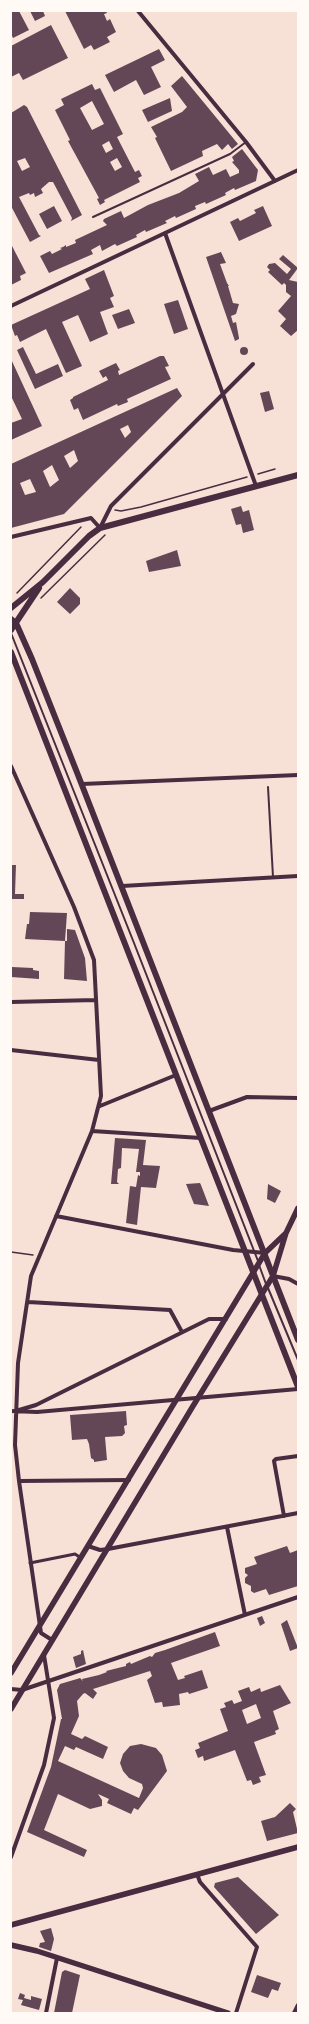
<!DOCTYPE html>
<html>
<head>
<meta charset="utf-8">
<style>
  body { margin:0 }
  #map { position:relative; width:309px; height:2024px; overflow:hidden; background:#f7e1d7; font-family:"IBM Plex Sans",sans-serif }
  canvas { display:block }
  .frame { position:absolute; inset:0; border:12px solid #fffaf5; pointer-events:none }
</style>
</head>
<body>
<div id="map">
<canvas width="309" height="2024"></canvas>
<div class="frame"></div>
</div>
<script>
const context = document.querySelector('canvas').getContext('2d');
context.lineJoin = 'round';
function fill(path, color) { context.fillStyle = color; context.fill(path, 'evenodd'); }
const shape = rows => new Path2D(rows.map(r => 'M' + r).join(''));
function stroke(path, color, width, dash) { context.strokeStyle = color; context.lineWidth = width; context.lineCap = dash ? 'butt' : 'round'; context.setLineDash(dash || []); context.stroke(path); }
const building = shape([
  [11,11,19,11,29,30,13,38,11,34],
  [30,11,43,11,45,16,35,21],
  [65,11,106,11,107,13,104,14,107,21,110,19,116,32,107,37,110,42,94,50,91,45,84,49],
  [51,25,68,58,23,80,19,73,11,77,11,46],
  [159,49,165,60,151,67,161,87,144,95,136,80,114,92,105,75],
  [182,76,238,144,232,149,228,144,222,150,217,144,202,151,203,156,171,171,155,138,157,137,151,127,182,112,187,107,171,86],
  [92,84,95,90,100,88,123,134,117,137,135,172,139,170,142,176,138,178,140,182,104,200,105,202,100,205,97,199,99,198,68,141,70,140,55,110,64,105,61,99],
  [92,101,104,124,92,130,80,108],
  [109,141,113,149,106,153,102,145],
  [117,158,122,167,115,171,110,162],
  [170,98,172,111,148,122,142,110],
  [24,105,27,107,82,215,71,221,72,218,53,182,49,182,41,189,43,193,35,197,34,193,30,195,29,193,19,197,39,235,41,236,30,242,11,206,11,113],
  [25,158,30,167,22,171,17,161],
  [242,149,258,170,256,181,235,190,234,188,225,193,226,195,206,204,205,202,195,206,196,209,176,218,175,216,165,221,167,223,146,232,145,230,136,235,137,237,117,246,115,244,102,251,100,245,91,250,93,254,49,273,40,256,50,251,52,254,62,249,60,248,63,247,66,245,66,247,76,243,75,240,107,225,103,221,104,219,121,211,124,218,148,205,179,193,199,181,195,174,209,167,213,175,226,169,230,177,239,173,239,170,232,162,234,161,232,157],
  [54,206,62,221,47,229,39,214],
  [263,206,272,226,239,241,230,222,238,218,240,221,256,213,254,210],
  [11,244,26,273,20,276,21,280,11,285],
  [221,252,226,263,220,264,227,283,229,286,228,286,233,303,239,304,236,314,231,316,233,323,236,322,239,338,239,339,235,341,206,257],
  [283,255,298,268,289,280,298,282,298,330,291,336,280,326,286,319,278,311,291,296,286,292,286,285,284,283,282,285,268,272,270,270,267,267,269,264,275,263,287,274,291,269,279,259],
  [104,270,114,296,110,298,114,307,100,312,108,334,90,342,78,315,62,322,82,366,66,373,46,329,20,342,17,335,15,336,11,325,90,289,85,279],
  [178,300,188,329,174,334,164,304],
  [129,309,135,323,118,329,112,315],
  [23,347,36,374,58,364,63,376,35,389,17,350],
  '240 351a4 4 0 1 1 8 0a4 4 0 1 1-8 0Z',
  [160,356,164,356,169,366,165,367,171,379,127,399,128,402,118,406,117,404,83,420,78,408,74,410,70,400,73,398,73,397,108,380,106,376,103,378,99,371,116,363,120,370,118,371,119,375],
  [11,359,42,426,11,440,11,423,22,419,11,396],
  [177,388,182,396,64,514,11,528,11,464],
  [128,425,131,432,125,438,120,429],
  [74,450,78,461,70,468,64,456],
  [52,465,59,480,50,487,43,471],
  [30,479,36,492,25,495,20,483],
  [269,391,274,409,265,412,260,393],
  [241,506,243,512,249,510,254,530,243,533,241,524,236,525,231,509],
  [177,550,181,566,149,572,146,561],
  [70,588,80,598,80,604,70,614,57,602],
  [11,865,16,865,15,894,24,894,24,899,11,899],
  [30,912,67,913,65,941,67,941,67,929,75,930,85,958,87,981,64,979,65,941,25,939,27,924,29,924],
  [12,967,33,968,33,970,39,971,39,979,11,977],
  [115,1138,146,1140,143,1165,160,1166,156,1188,141,1187,137,1225,126,1223,130,1186,136,1187,138,1175,140,1176,140,1172,136,1172,139,1149,122,1148,121,1168,118,1169,117,1182,119,1184,111,1184],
  [200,1183,201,1185,209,1206,194,1204,186,1184],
  [268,1184,281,1191,275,1203,267,1199],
  [126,1411,127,1425,124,1426,125,1433,122,1436,105,1437,107,1460,94,1462,94,1460,91,1458,89,1444,87,1439,72,1440,70,1415],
  [287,1546,290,1553,298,1550,298,1586,269,1595,266,1589,254,1593,251,1591,251,1586,245,1583,245,1578,248,1575,245,1573,245,1568,257,1564,254,1557],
  [262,1616,265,1623,260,1626,257,1618],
  [287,1620,298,1648,290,1651,281,1624],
  [215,1632,220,1646,171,1663,178,1680,185,1678,184,1676,202,1670,208,1688,189,1694,188,1692,179,1694,180,1705,163,1707,162,1702,155,1703,147,1680,152,1676,150,1671,93,1689,97,1693,93,1699,85,1693,83,1694,77,1701,79,1716,71,1734,82,1739,85,1736,108,1747,103,1759,76,1747,74,1750,65,1746,58,1761,139,1798,143,1788,142,1784,129,1778,123,1771,120,1763,123,1754,130,1746,141,1744,156,1748,162,1755,167,1771,138,1810,134,1808,131,1814,107,1803,109,1799,98,1794,102,1800,102,1806,90,1809,58,1794,44,1830,87,1850,84,1857,27,1832,51,1767,61,1719,62,1719,57,1690,60,1684,77,1679,80,1678,83,1681,82,1679,99,1675,107,1672,106,1671,126,1666,126,1664,130,1662,131,1664,150,1656,152,1657,155,1653,165,1650],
  [83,1650,86,1664,76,1668,73,1657,81,1654,81,1651],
  [280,1685,291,1703,273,1711,279,1729,275,1731,276,1734,254,1742,266,1775,259,1777,261,1782,253,1785,251,1780,247,1781,235,1750,204,1761,203,1756,198,1758,195,1750,200,1748,198,1743,228,1731,220,1709,226,1707,224,1703,232,1700,234,1704,242,1701,238,1691,249,1687,251,1692,260,1688,261,1692],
  [256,1704,261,1718,247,1724,242,1710],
  [290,1803,296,1809,293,1812,298,1833,267,1841,261,1821,275,1817],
  [238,1877,279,1915,256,1934,214,1887,215,1883],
  [51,1928,54,1939,51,1951,39,1947,40,1943,45,1942,40,1931],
  [65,1970,80,1975,72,2013,54,2013,62,1972],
  [257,1975,281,1983,278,1991,272,1989,268,1998,251,1992],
  [20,1993,25,1995,24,1998,31,2000,31,1996,42,1999,39,2010,21,2005,23,2000,18,1999]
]);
const path = shape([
  [258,474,275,469],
  [115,510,121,511,141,507,247,477],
  [17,593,81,527],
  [41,598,105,535],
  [11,1252,33,1255]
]);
const service = shape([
  [93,217,230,154,246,142],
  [11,633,134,943,258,1261],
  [268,787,273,877],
  [259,1265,266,1284],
  [268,1288,298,1360]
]);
const pedestrian = shape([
  [30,1563,75,1554,81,1558]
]);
const minor = shape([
  [138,11,246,142,275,181],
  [165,233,256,486],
  [11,306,298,170],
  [11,537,91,518,100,528,111,506,253,364],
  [11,766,74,907,94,960,101,1096,92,1131,31,1276,18,1363,15,1445,19,1481,41,1633,52,1640],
  [82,784,298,775],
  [122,886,298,876],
  [11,1002,96,1000],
  [11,1050,99,1060],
  [100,1106,176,1075],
  [209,1111,247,1097,298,1098],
  [92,1131,201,1138],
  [56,1216,233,1250,265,1253],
  [273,1276,289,1279,298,1284],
  [28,1302,170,1310,182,1332],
  [19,1410,36,1405,209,1319,226,1319],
  [11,1411,37,1412,71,1409,298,1389],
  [19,1481,129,1480],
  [284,1516,274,1461,276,1459,298,1456],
  [227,1527,245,1615],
  [88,1546,100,1550,108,1549,298,1513],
  [11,1689,22,1690,298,1597],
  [11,1857,44,1765,54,1718,44,1655],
  [197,1874,200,1882,257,1947,236,2013],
  [46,2013,57,1958],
  [294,2013,298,2005]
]);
const secondary = shape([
  [11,1673,265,1253,286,1233],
  [11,1709,193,1406,273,1276,286,1233,298,1208],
  [11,1925,298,1847],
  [11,1945,37,1951,228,2013]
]);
const primary = shape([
  [11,608,43,582,89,536,100,528,298,475],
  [11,619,16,623,32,659,78,775,298,1340],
  [11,630,39,588],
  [11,652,298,1387]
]);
fill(building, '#644757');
stroke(path, '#4a2c40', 1.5);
stroke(service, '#4a2c40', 2);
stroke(pedestrian, '#4a2c40', 3);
stroke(minor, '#4a2c40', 4);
stroke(secondary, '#4a2c40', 5.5);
stroke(primary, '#4a2c40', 6);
</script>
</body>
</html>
